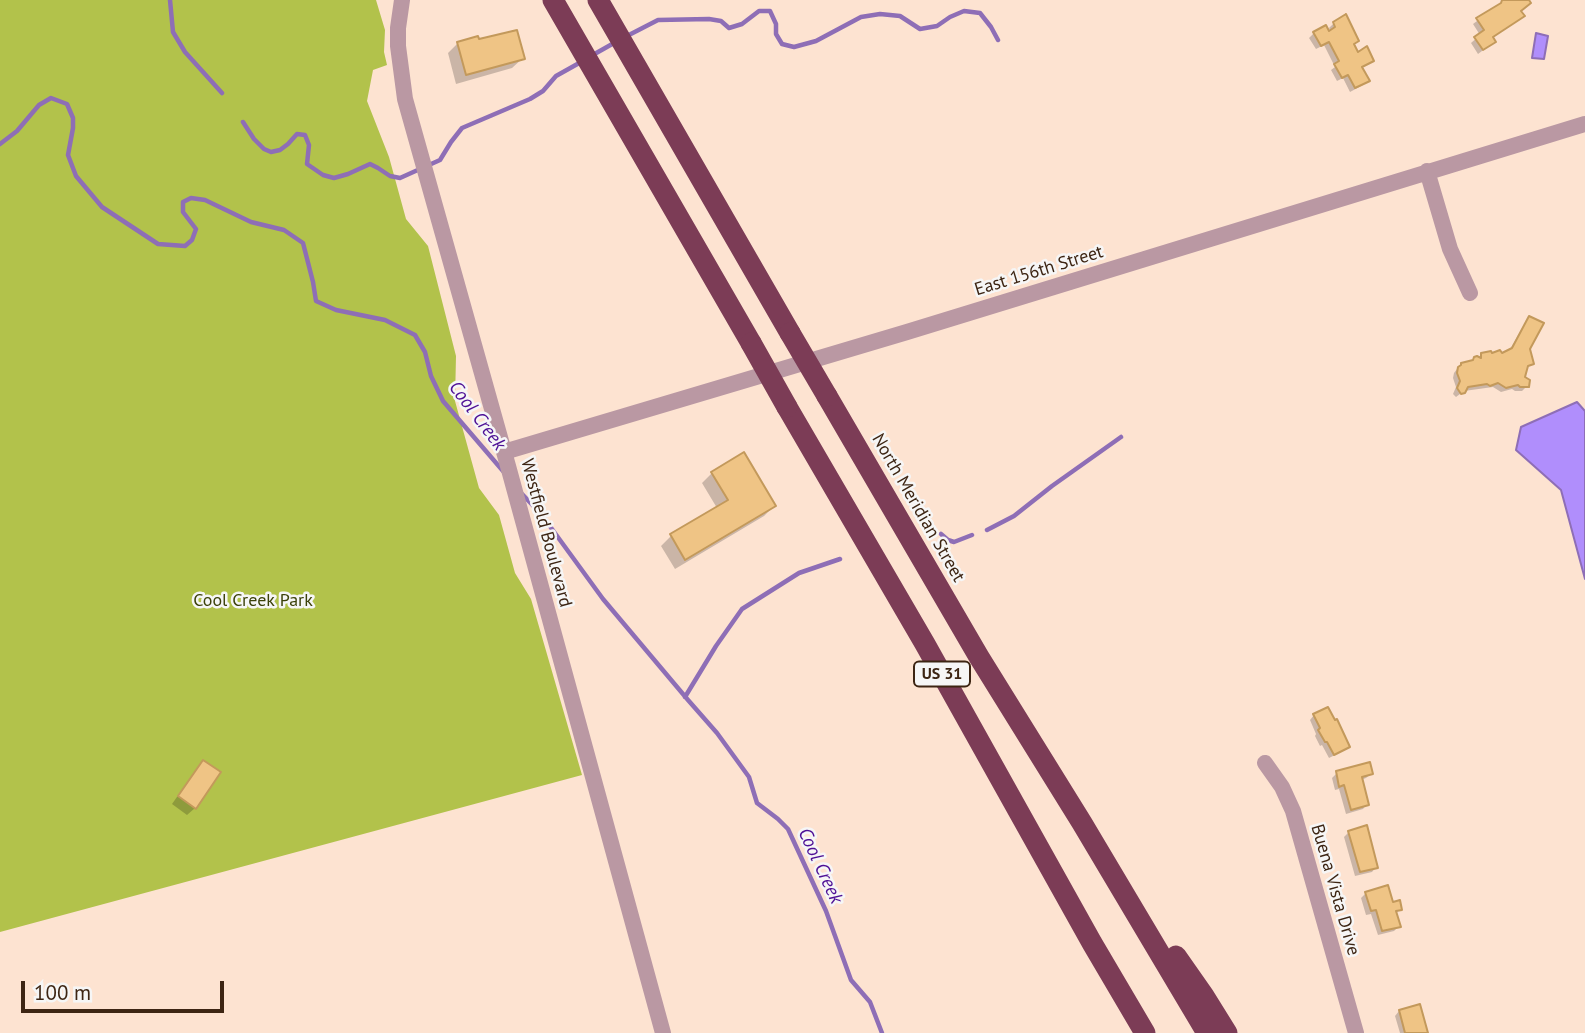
<!DOCTYPE html>
<html>
<head>
<meta charset="utf-8">
<style>
  body { margin:0 }
  #map { position:relative; width:1585px; height:1033px; overflow:hidden; background:#fde3d1; font-family:"PT Sans",sans-serif }
  canvas { display:block }
  .scale { position:absolute; left:21px; top:981px; width:203px; height:32px; box-sizing:border-box; border:4px solid #3d2513; border-top:0; padding-left:9px; font-size:21px; line-height:24px; white-space:nowrap; color:#3d2513; -webkit-text-stroke:5px #f6f6f6; paint-order:stroke }
</style>
</head>
<body>
<div id="map">
<canvas width="1585" height="1033"></canvas>
<div class="scale">100 m</div>
</div>
<script>
const context = document.querySelector('canvas').getContext('2d');
context.lineJoin = 'round';
function fill(path, color) { context.fillStyle = color; context.fill(path, 'evenodd'); }
const shape = rows => new Path2D(rows.map(r => 'M' + r).join(''));
function stroke(path, color, width, dash) { context.strokeStyle = color; context.lineWidth = width; context.lineCap = dash ? 'butt' : 'round'; context.setLineDash(dash || []); context.stroke(path); }
function drawText(font, color, halo, rows, align = 'center') {
  context.font = font + ' "PT Sans",sans-serif'; context.lineWidth = 5; context.setLineDash([]); context.textBaseline = 'middle'; context.strokeStyle = halo; context.fillStyle = color; for (const [text, x, y, turn = 0] of rows) {
    context.save(); context.translate(x, y); context.rotate((+turn || 0) * Math.PI / 180); context.textAlign = isNaN(turn) ? turn : align; if (halo) context.strokeText(text, 0, 0); context.fillText(text, 0, 0); context.restore();
  }
}
const green = shape([
  [0,0,376,0,385,30,384,52,387,65,373,70,367,101,389,157,406,219,428,246,456,356,455,401,479,488,499,515,515,573,531,599,582,775,0,932]
]);
const water = shape([
  [1536,33,1548,36,1544,59,1532,58,1536,33],
  [1577,402,1585,411,1585,579,1561,490,1516,450,1521,427,1577,402]
]);
const shadow = shape([
  [1505,0,1527,0,1491,38,1494,42,1478,54,1471,43,1480,35,1473,24],
  [1334,23,1353,45,1357,54,1372,61,1361,68,1368,81,1363,85,1350,92,1343,78,1337,81,1331,70,1335,67,1324,45,1316,49,1309,38,1314,33,1333,35,1329,28],
  [458,43,523,58,512,68,456,84,448,53],
  [1529,318,1528,349,1532,364,1527,368,1523,377,1527,386,1522,391,1515,391,1512,389,1501,392,1493,387,1464,391,1456,397,1453,394,1456,387,1453,378,1454,373,1457,369,1462,365,1478,358,1481,355,1502,355,1509,351,1525,323],
  [712,473,774,506,764,516,675,569,661,546,671,536,717,508,702,483],
  [1314,715,1348,746,1343,751,1329,758,1322,745,1320,746,1315,736,1316,734,1310,720],
  [203,762,195,808,187,815,172,804,196,770],
  [1337,773,1371,774,1366,778,1361,780,1367,804,1363,809,1346,814,1339,789,1335,790,1332,778],
  [1366,827,1376,867,1372,872,1355,876,1344,837,1348,833],
  [1366,893,1400,909,1395,915,1399,926,1394,931,1378,935,1371,914,1366,915,1361,898],
  [1399,1011,1426,1033,1400,1033,1395,1016]
]);
const stream = shape([
  [170,0,173,32,185,52,222,93],
  [625,37,658,20,709,19,721,21,729,28,742,24,759,11,770,11,776,24,776,34,782,44,794,47,816,41,861,17,880,14,900,16,920,29,937,26,950,17,964,11,980,13,991,27,998,40],
  [591,56,614,43],
  [243,122,254,139,264,149,271,152,280,150,288,144,297,134,305,135,309,145,307,164,323,175,334,178,348,174,370,164,378,168,390,176,400,178,440,160,451,142,462,128,530,99,543,91,556,76,581,62],
  [0,144,17,131,39,105,51,98,67,104,73,118,73,128,68,155,76,176,102,207,158,244,185,246,192,240,196,229,183,212,183,202,191,198,205,200,251,222,284,230,303,243,313,282,316,301,336,310,385,320,415,335,425,352,431,376,443,401,503,471],
  [522,494,541,514,603,599,688,700,717,733,749,777,757,803,778,819,788,829,826,911,851,980,870,1002,882,1033],
  [987,530,1014,516,1052,486,1121,437],
  [941,534,948,540,954,542,972,535],
  [685,697,716,646,742,609,799,573,840,559]
]);
const building = shape([
  [1502,0,1529,0,1531,3,1521,11,1525,16,1493,37,1496,42,1483,50,1474,37,1484,30,1476,18,1501,3,1502,0],
  [1346,14,1359,41,1354,44,1358,52,1367,46,1374,61,1362,67,1370,81,1355,88,1348,75,1342,78,1334,64,1339,61,1329,42,1321,46,1313,32,1326,25,1329,31,1335,27,1333,22,1346,14],
  [517,30,525,59,466,75,457,42,478,36,479,39,517,30],
  [1529,316,1544,323,1530,349,1534,364,1528,366,1525,377,1530,380,1529,387,1520,387,1518,385,1506,388,1498,383,1490,386,1487,384,1468,387,1465,393,1461,394,1457,388,1460,381,1457,373,1458,367,1461,365,1461,363,1473,360,1474,357,1477,356,1481,358,1481,353,1491,351,1492,353,1500,350,1502,353,1512,348,1529,316],
  [744,452,776,506,685,560,670,534,728,500,711,472,744,452],
  [1328,707,1335,720,1337,719,1350,747,1334,755,1327,742,1325,742,1318,730,1320,728,1313,714,1328,707],
  [203,760,221,772,196,809,178,796,203,760],
  [1370,762,1373,774,1362,777,1369,805,1351,810,1344,785,1339,787,1336,771,1370,762],
  [1367,825,1378,868,1360,872,1348,831,1367,825],
  [1388,885,1393,902,1400,900,1402,910,1396,911,1401,927,1382,931,1376,910,1371,911,1365,892,1388,885],
  [1420,1004,1428,1033,1405,1033,1399,1010,1420,1004]
]);
const minor = shape([
  [402,0,398,28,398,46,405,99,508,466,663,1033],
  [1427,171,1450,249,1470,293],
  [504,452,907,332,1585,124],
  [1265,763,1282,787,1293,811,1356,1033]
]);
const highway = shape([
  [553,0,751,343],
  [598,0,790,333],
  [827,396,979,657,1082,823,1207,1033],
  [787,407,925,644,1092,943,1145,1033],
  [1176,956,1204,996,1227,1033]
]);
const highwayBridge = shape([
  [790,333,827,396],
  [751,343,787,407]
]);
const shields = [
  [942,674,56]
];
const shieldNames = [
  ["US 31",942,674]
];
const streetNames = [
  ["East 156th Street",1039,271,-17],
  ["North Meridian Street",918,508,60],
  ["Westfield Boulevard",546,533,75],
  ["Buena Vista Drive",1335,890,74]
];
const parkNames = [
  ["Cool Creek Park",253,601]
];
const waterNames = [
  ["Cool Creek",477,416,53],
  ["Cool Creek",820,866,65]
];
fill(green, '#b2c24b');
fill(water, '#b08efc');
stroke(water, '#8e6eb6', 2);
fill(shadow, '#0003');
stroke(stream, '#8e6eb6', 4.5);
fill(building, '#efc485');
stroke(building, '#c3995b', 2);
stroke(minor, '#ba98a3', 16);
stroke(highway, '#7c3c56', 21);
stroke(highwayBridge, '#7c3c56', 21);
for (const [x, y, w] of shields) { const box = new Path2D(); box.roundRect(x - w / 2, y - 12.5, w, 25, 5); context.fillStyle = '#f6f6f6'; context.fill(box); stroke(box, '#3d2513', 2); }
drawText('bold 16px', '#3d2513', null, shieldNames);
drawText('18px', '#3d2513', '#f6f6f6', streetNames);
drawText('18px', '#3c420a', '#f6f6f6', parkNames);
drawText('italic 19px', '#4e1095', '#f6f6f6', waterNames);
</script>
</body>
</html>
